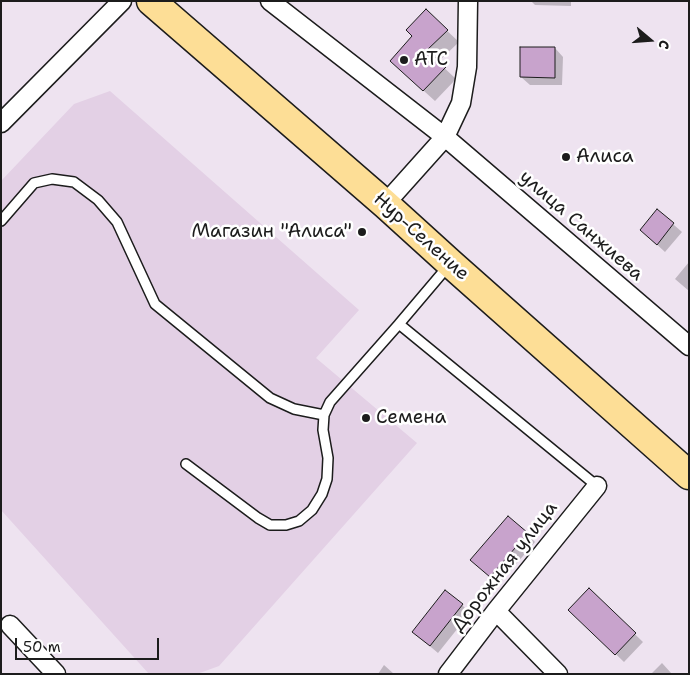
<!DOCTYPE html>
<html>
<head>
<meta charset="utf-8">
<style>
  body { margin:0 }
  #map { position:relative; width:690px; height:675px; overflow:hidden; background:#eee3f0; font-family:"Shantell Sans",sans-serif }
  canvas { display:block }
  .frame { position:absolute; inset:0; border:2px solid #1c1c1c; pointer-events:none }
  .north { position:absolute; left:625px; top:15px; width:50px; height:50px; -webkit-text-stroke:4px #fff; paint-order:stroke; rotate:108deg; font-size:14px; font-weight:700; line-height:20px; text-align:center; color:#1c1c1c }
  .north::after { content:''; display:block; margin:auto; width:18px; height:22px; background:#1c1c1c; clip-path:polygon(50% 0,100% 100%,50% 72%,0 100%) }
  .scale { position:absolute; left:15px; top:638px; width:144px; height:22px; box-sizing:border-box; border:2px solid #1c1c1c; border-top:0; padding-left:6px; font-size:15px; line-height:18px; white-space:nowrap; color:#1c1c1c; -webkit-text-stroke:4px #fff; paint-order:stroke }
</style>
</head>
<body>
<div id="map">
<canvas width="690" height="675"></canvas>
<div class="frame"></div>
<div class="north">С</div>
<div class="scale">50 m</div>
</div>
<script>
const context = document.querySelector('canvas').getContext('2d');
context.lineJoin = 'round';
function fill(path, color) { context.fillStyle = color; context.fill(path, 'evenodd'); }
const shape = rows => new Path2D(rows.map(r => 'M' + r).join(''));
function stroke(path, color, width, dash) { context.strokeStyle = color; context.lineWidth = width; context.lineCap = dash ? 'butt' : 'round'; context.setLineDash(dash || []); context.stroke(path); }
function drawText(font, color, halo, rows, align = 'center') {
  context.font = font + ' "Shantell Sans",sans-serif'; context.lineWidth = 5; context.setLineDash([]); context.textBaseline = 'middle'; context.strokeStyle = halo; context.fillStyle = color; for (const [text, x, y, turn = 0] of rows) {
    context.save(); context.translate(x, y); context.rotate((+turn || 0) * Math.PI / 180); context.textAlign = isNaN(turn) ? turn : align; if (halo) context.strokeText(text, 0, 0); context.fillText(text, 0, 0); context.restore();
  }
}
const built = shape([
  [110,91,359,310,316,358,417,443,219,666,197,674,149,674,1,510,1,181,74,104]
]);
const shadow = shape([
  [531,1,571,1,571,6,535,5],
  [426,11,459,42,438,62,456,79,435,101,403,72,413,36],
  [555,48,563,57,562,85,530,85,521,77],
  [658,211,682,232,665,252,641,230],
  [689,262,689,291,675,279],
  [527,534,535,542,499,584,480,568],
  [589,590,643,642,624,662,570,610],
  [462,605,470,613,438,653,413,632],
  [662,663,672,674,651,674],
  [384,665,394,674,378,674]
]);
const building = shape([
  [426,9,448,30,427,50,446,67,423,91,390,61,412,36,406,30,426,9],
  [520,47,555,47,555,78,520,77,520,47],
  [657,209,674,223,657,245,640,230,657,209],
  [508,516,528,533,490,577,470,560,508,516],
  [589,588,636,633,615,655,568,610,589,588],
  [445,590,463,604,430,646,412,632,445,590]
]);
const service = shape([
  [1,221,34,183,52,179,74,182,98,200,117,222,155,304,270,398,294,409,324,415],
  [399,324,449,265],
  [186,464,258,518,270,525,286,525,299,521,312,510,322,494,327,479,328,458,323,430,324,415,330,402,399,324,597,486]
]);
const minor = shape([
  [270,1,445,137,689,346],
  [1,123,122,1],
  [385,204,445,137,461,103,467,67,468,1],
  [496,611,558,674],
  [10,625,56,674],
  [448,674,496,611,597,486]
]);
const trunk = shape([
  [151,1,385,204,450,263,689,475]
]);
const markers = [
  [404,60,5,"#1c1c1c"],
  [566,157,5,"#1c1c1c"],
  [362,232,5,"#1c1c1c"],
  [366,418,5,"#1c1c1c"]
];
const poiNames = [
  ["АТС",414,60],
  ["Алиса",576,157],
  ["Магазин \"Алиса\"",352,232,"right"],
  ["Семена",376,418]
];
const streetNames = [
  ["улица Санжиева",581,226,41],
  ["Нур-Селение",421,237,42],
  ["Дорожная улица",505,567,-52]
];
fill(built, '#e3d0e5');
fill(shadow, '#0003');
fill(building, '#c8a3cc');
stroke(building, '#1c1c1c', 1);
stroke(service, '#1c1c1c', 12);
stroke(minor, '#1c1c1c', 21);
stroke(trunk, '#1c1c1c', 31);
stroke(service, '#fff', 9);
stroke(minor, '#fff', 18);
stroke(trunk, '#fdde96', 28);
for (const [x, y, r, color] of markers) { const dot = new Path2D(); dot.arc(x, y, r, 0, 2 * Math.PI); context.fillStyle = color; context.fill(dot); stroke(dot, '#fff', 2); }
drawText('19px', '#1c1c1c', '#fff', poiNames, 'left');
drawText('19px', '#1c1c1c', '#fff', streetNames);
</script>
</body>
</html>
